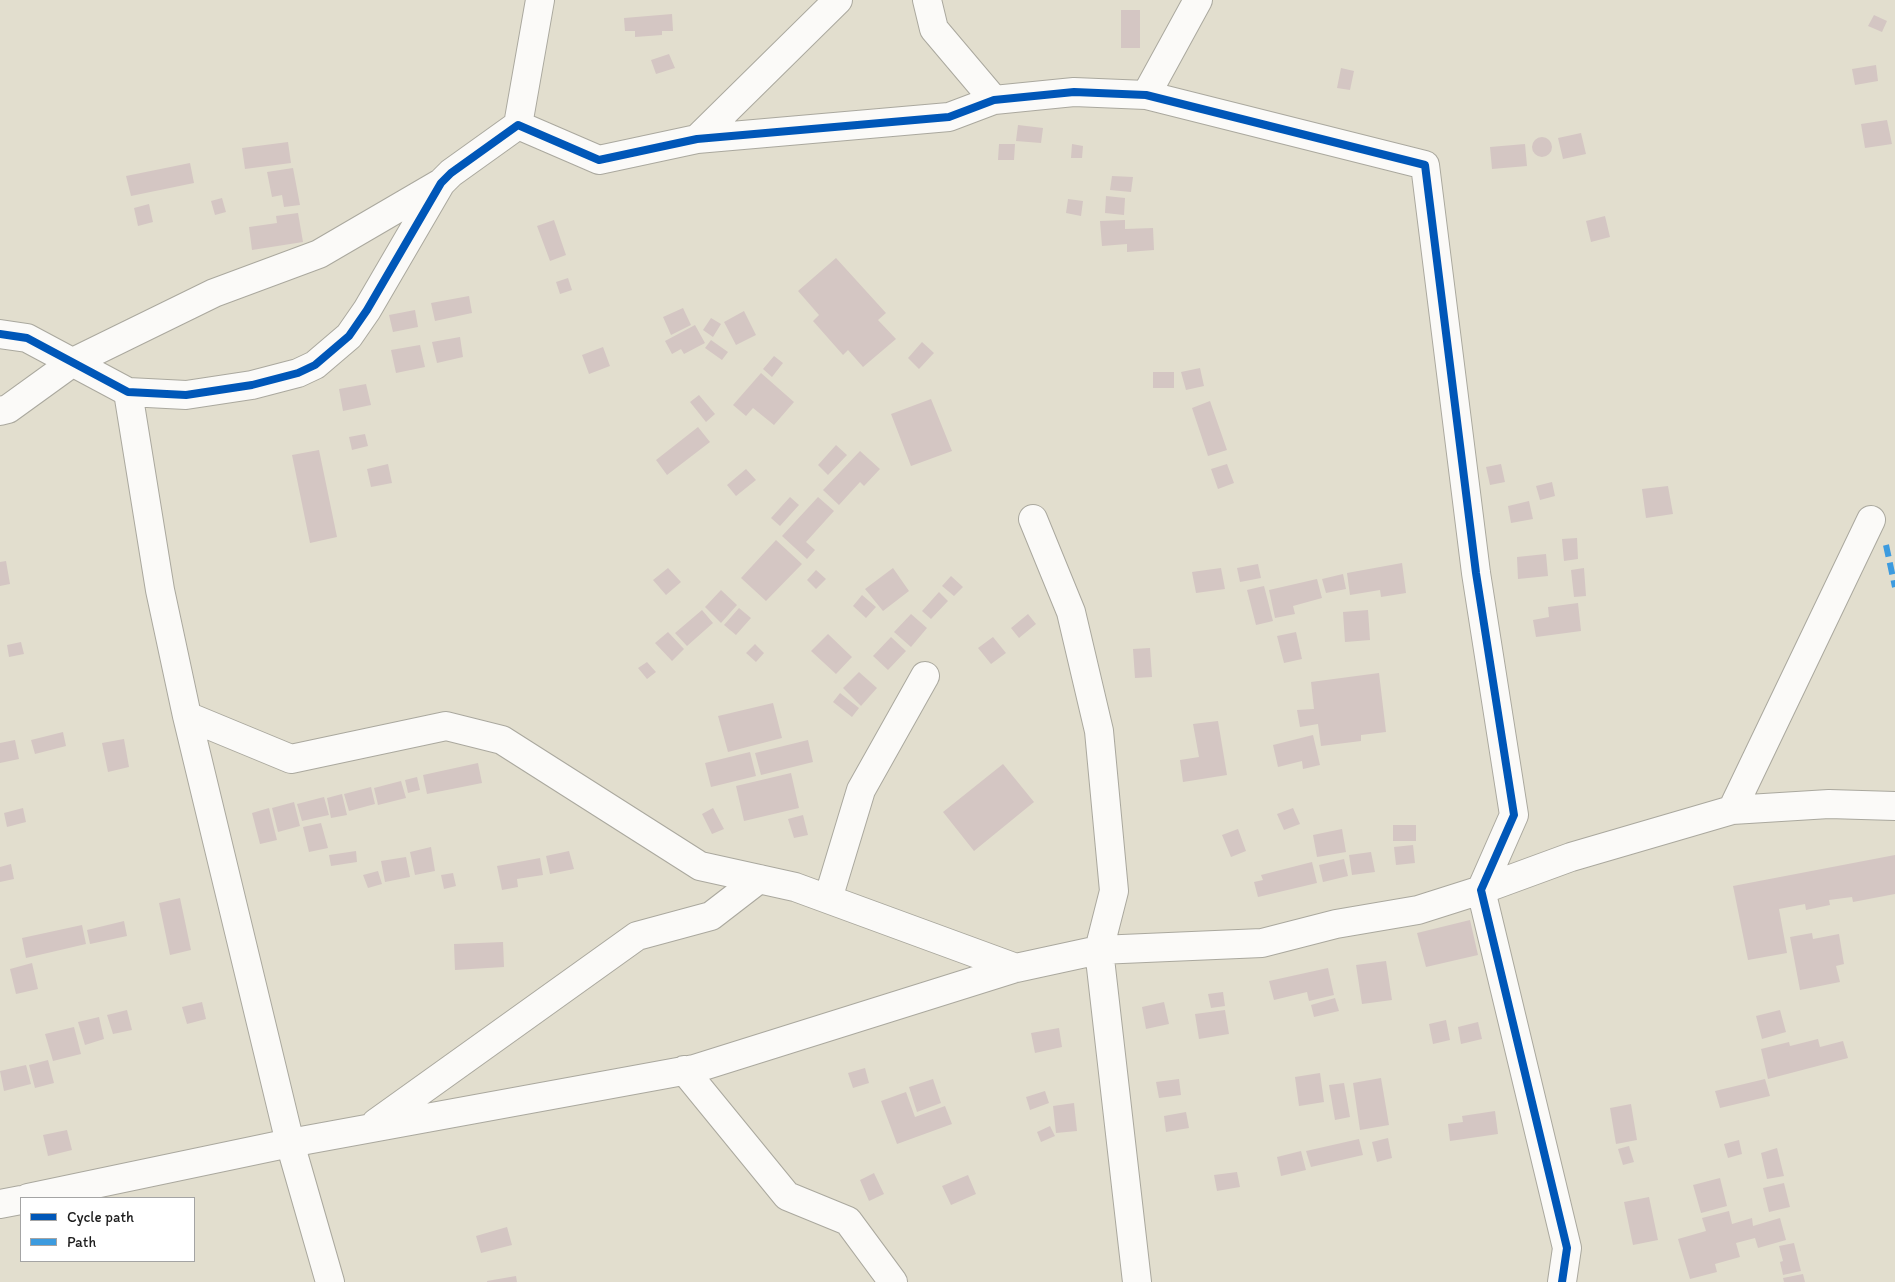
<!DOCTYPE html>
<html>
<head>
<meta charset="utf-8">
<style>
  body { margin:0 }
  #map { position:relative; width:1895px; height:1282px; overflow:hidden; background:#e2dece; font-family:Itim,sans-serif }
  canvas { display:block }
  .legend { position:absolute; left:20px; top:1197px; width:175px; height:65px; box-sizing:border-box; background:#fff; border:1px solid #a4a4a4; margin:0; padding:6px 9px; list-style:none; font-size:15px; color:#1c1c1c }
  .legend li { display:flex; align-items:center; gap:10px; height:25px }
  .legend b { width:25px; border:1px solid #a4a4a4 }
</style>
</head>
<body>
<div id="map">
<canvas width="1895" height="1282"></canvas>
<ul class="legend">
<li><b style="height:6px;background:#0057b8"></b>Cycle path</li>
<li><b style="height:6px;background:#3c9bdf"></b>Path</li>
</ul>
</div>
<script>
const context = document.querySelector('canvas').getContext('2d');
context.lineJoin = 'round';
function fill(path, color) { context.fillStyle = color; context.fill(path, 'evenodd'); }
const shape = rows => new Path2D(rows.map(r => 'M' + r).join(''));
function stroke(path, color, width, dash) { context.strokeStyle = color; context.lineWidth = width; context.lineCap = dash ? 'butt' : 'round'; context.setLineDash(dash || []); context.stroke(path); }
const building = shape([
  [1121,10,1140,10,1140,48,1121,48],
  [672,14,673,31,662,31,662,35,635,37,635,31,625,31,624,18],
  [1874,15,1887,21,1882,32,1868,26],
  [669,54,675,68,656,74,651,60],
  [1876,65,1878,81,1855,85,1852,69],
  [1341,68,1354,71,1350,90,1337,88],
  [1887,120,1892,144,1865,148,1861,124],
  [1018,125,1043,128,1041,143,1016,141],
  [1581,133,1586,154,1563,159,1558,138],
  '1532 147a10 10 0 1 1 20 0a10 10 0 1 1-20 0Z',
  [288,142,291,163,245,169,242,148],
  [999,144,1015,144,1014,160,998,160],
  [1072,144,1083,146,1082,158,1071,158],
  [1525,144,1527,166,1492,169,1490,147],
  [190,163,194,183,131,196,126,176],
  [293,168,300,205,284,207,282,195,272,197,267,172],
  [1112,176,1133,177,1131,192,1110,190],
  [1106,196,1125,198,1124,215,1105,213],
  [222,198,226,212,215,215,211,201],
  [1068,199,1083,201,1081,216,1066,213],
  [149,204,153,222,138,226,134,208],
  [298,213,303,242,252,250,249,227,277,223,276,216],
  [1605,216,1610,237,1591,242,1586,221],
  [554,220,566,255,550,261,537,226],
  [1125,220,1125,229,1153,228,1154,250,1127,252,1127,244,1102,246,1100,221],
  [836,258,886,313,878,320,896,339,863,367,848,350,843,355,813,321,819,315,798,291],
  [568,278,572,290,560,294,556,282],
  [469,296,472,313,435,321,431,303],
  [683,308,691,325,671,335,663,317],
  [415,310,418,327,393,332,389,315],
  [744,311,756,335,736,345,724,322],
  [711,318,721,324,713,337,703,330],
  [695,325,705,343,684,354,681,349,672,354,665,341],
  [460,337,463,357,437,363,432,342],
  [711,340,728,352,722,360,705,348],
  [922,342,934,353,919,369,908,358],
  [420,345,425,367,396,373,391,350],
  [603,347,610,366,589,374,582,355],
  [774,356,783,363,772,377,763,369],
  [1200,368,1204,386,1186,390,1181,372],
  [1153,372,1174,372,1174,388,1153,388],
  [761,373,794,402,774,425,753,408,746,416,733,405],
  [366,384,371,405,343,411,339,389],
  [699,395,715,414,706,422,690,402],
  [931,399,952,451,911,466,891,414],
  [1210,401,1227,450,1208,456,1192,408],
  [698,427,710,442,667,475,656,460],
  [365,434,368,446,352,450,349,437],
  [836,445,847,455,828,475,818,465],
  [319,450,337,537,310,543,292,455],
  [860,451,880,469,864,486,860,482,839,505,823,490],
  [388,464,392,483,371,487,367,469],
  [1227,464,1234,483,1218,489,1211,469],
  [1501,464,1505,482,1490,485,1486,467],
  [746,469,756,480,736,496,727,485],
  [1552,482,1555,496,1540,500,1536,486],
  [1668,486,1673,514,1646,518,1642,489],
  [790,497,799,505,780,526,771,518],
  [818,497,834,511,806,542,815,550,807,559,782,536],
  [1529,501,1533,519,1511,523,1508,506],
  [1577,538,1578,559,1564,561,1562,539],
  [776,540,802,564,766,601,741,578],
  [1546,554,1548,576,1518,579,1517,557],
  [6,561,10,584,0,586,0,562],
  [1402,563,1406,593,1381,597,1380,590,1350,595,1347,573],
  [1258,564,1261,578,1240,582,1237,568],
  [668,568,681,582,666,595,653,580],
  [893,568,909,591,883,611,865,589],
  [1221,568,1225,589,1196,593,1192,572],
  [1584,568,1586,596,1574,597,1571,570],
  [816,570,826,579,816,589,807,580],
  [1343,574,1346,589,1326,593,1322,579],
  [951,576,963,587,954,596,942,586],
  [1317,579,1322,598,1293,606,1295,614,1275,618,1269,590],
  [1264,586,1273,621,1256,625,1247,590],
  [721,590,737,605,721,623,705,607],
  [939,592,948,601,931,619,922,611],
  [862,595,876,607,866,618,853,606],
  [1578,603,1581,631,1536,637,1533,620,1549,617,1548,607],
  [739,608,751,618,736,635,724,625],
  [702,610,713,623,687,646,675,633],
  [1368,610,1370,640,1345,642,1343,612],
  [911,614,927,628,911,647,894,632],
  [1028,614,1036,624,1019,638,1011,628],
  [668,632,684,649,672,661,655,643],
  [1296,632,1302,659,1284,663,1277,636],
  [828,634,852,657,836,674,811,651],
  [891,637,906,651,888,670,873,656],
  [993,637,1006,653,991,664,978,648],
  [21,642,24,654,9,657,7,645],
  [755,644,764,653,756,662,746,653],
  [1150,648,1152,677,1135,678,1133,649],
  [647,662,656,672,647,679,638,668],
  [859,672,877,688,861,706,843,688],
  [1379,673,1386,732,1361,735,1361,741,1321,746,1318,724,1300,727,1297,710,1314,709,1311,682],
  [840,693,859,708,852,717,833,702],
  [773,703,782,738,728,752,718,716],
  [1218,721,1227,775,1183,782,1180,760,1199,757,1193,724],
  [63,732,66,746,35,754,31,740],
  [1313,735,1320,765,1303,769,1302,761,1278,767,1273,745],
  [124,739,129,767,108,772,102,743],
  [15,740,19,759,0,763,0,743],
  [808,740,813,762,761,775,755,753],
  [750,752,756,776,711,787,705,763],
  [478,763,482,783,427,794,423,775],
  [1003,764,1034,802,974,851,943,812],
  [791,773,799,808,744,821,736,786],
  [417,777,420,790,408,793,405,780],
  [401,781,406,798,378,805,374,788],
  [371,787,375,804,349,811,344,794],
  [342,794,347,815,331,818,327,798],
  [324,797,329,815,302,821,297,804],
  [294,802,300,826,278,832,272,808],
  [23,808,26,822,7,827,4,813],
  [269,808,277,840,260,844,252,813],
  [713,808,724,829,712,834,702,814],
  [1293,808,1300,824,1284,830,1277,814],
  [803,815,808,835,794,838,788,819],
  [321,823,328,848,309,852,303,827],
  [1393,825,1416,825,1416,841,1393,841],
  [1238,829,1246,851,1231,857,1222,835],
  [1342,829,1346,852,1317,857,1313,835],
  [1413,845,1415,863,1396,865,1394,847],
  [431,847,435,871,415,875,410,852],
  [356,851,357,862,331,866,329,855],
  [569,851,574,869,550,874,546,856],
  [1371,852,1375,872,1352,875,1349,855],
  [1895,855,1895,894,1853,902,1852,897,1829,900,1830,905,1806,910,1805,904,1779,909,1787,953,1748,960,1733,886],
  [406,857,410,877,385,882,381,861],
  [540,858,543,875,517,879,518,887,502,890,497,866],
  [1344,859,1348,876,1323,882,1319,865],
  [1312,862,1317,883,1258,897,1254,882,1263,880,1261,875],
  [11,864,14,879,0,882,0,867],
  [378,871,382,884,368,888,363,875],
  [453,873,456,886,444,889,441,875],
  [180,898,191,950,170,955,159,903],
  [1470,920,1478,955,1426,967,1417,933],
  [124,921,127,936,90,944,87,930],
  [82,925,86,944,26,958,22,938],
  [1812,933,1813,939,1839,934,1844,964,1836,966,1840,982,1800,990,1790,937],
  [503,942,504,967,455,970,454,944],
  [1386,961,1392,1000,1362,1004,1356,965],
  [32,963,38,989,16,994,10,969],
  [1328,968,1334,995,1309,1001,1307,992,1274,1000,1269,981],
  [1223,992,1225,1006,1211,1008,1208,994],
  [1335,998,1339,1011,1314,1017,1311,1005],
  [202,1002,206,1019,187,1024,182,1007],
  [1164,1002,1169,1024,1146,1029,1142,1007],
  [127,1010,132,1030,113,1034,107,1015],
  [1225,1010,1229,1034,1199,1039,1195,1014],
  [1780,1010,1786,1032,1762,1039,1756,1016],
  [99,1017,104,1039,85,1045,78,1022],
  [1446,1020,1450,1040,1433,1044,1429,1024],
  [1478,1022,1482,1039,1461,1044,1458,1027],
  [74,1027,81,1054,53,1061,45,1034],
  [1059,1028,1062,1047,1035,1053,1031,1033],
  [1818,1039,1820,1047,1843,1041,1848,1058,1768,1079,1761,1049,1789,1042,1790,1046],
  [48,1060,54,1083,35,1088,29,1065],
  [26,1065,31,1084,4,1091,0,1071],
  [865,1068,869,1083,853,1088,848,1073],
  [1320,1073,1324,1102,1299,1106,1295,1077],
  [1381,1078,1389,1125,1360,1130,1353,1083],
  [933,1079,941,1103,917,1112,909,1087],
  [1179,1079,1181,1095,1159,1098,1156,1082],
  [1765,1079,1770,1096,1720,1108,1715,1091],
  [1344,1083,1350,1117,1335,1120,1329,1085],
  [1045,1091,1049,1103,1030,1110,1026,1097],
  [906,1092,915,1117,945,1106,952,1124,897,1144,881,1101],
  [1074,1103,1077,1131,1056,1133,1053,1106],
  [1631,1104,1637,1140,1616,1144,1610,1108],
  [1495,1111,1498,1134,1450,1141,1448,1124,1463,1122,1462,1116],
  [1186,1112,1189,1128,1166,1132,1164,1116],
  [1050,1126,1055,1136,1041,1142,1037,1132],
  [67,1130,72,1150,48,1156,43,1135],
  [1388,1138,1392,1158,1377,1162,1372,1142],
  [1359,1139,1363,1155,1311,1167,1306,1151],
  [1739,1140,1742,1154,1728,1158,1724,1144],
  [1629,1146,1634,1162,1623,1165,1618,1149],
  [1777,1148,1784,1176,1767,1179,1761,1153],
  [1301,1151,1306,1170,1281,1176,1277,1157],
  [1237,1172,1240,1187,1217,1191,1214,1175],
  [874,1173,884,1194,869,1201,860,1180],
  [968,1175,976,1194,951,1205,942,1186],
  [1720,1178,1727,1206,1701,1213,1693,1185],
  [1784,1183,1790,1207,1769,1212,1763,1188],
  [1649,1197,1658,1240,1633,1245,1624,1202],
  [1729,1211,1732,1224,1752,1218,1753,1226,1780,1218,1786,1240,1758,1248,1755,1238,1736,1243,1740,1257,1715,1264,1717,1272,1690,1279,1678,1239,1706,1231,1702,1218],
  [507,1227,512,1245,481,1253,476,1236],
  [1794,1243,1801,1271,1783,1275,1780,1262,1783,1261,1779,1246],
  [1803,1274,1805,1282,1784,1282,1783,1278],
  [516,1276,517,1282,487,1282,487,1281]
]);
const minor = shape([
  [927,0,934,29,994,100],
  [1146,95,1198,0],
  [518,125,540,0],
  [697,139,838,0],
  [0,334,27,338,128,392,186,395,252,385,298,373,315,365,349,336,367,310,441,183,451,173,518,125,599,160,697,139,949,117,994,100,1074,92,1146,95,1425,165,1476,573,1514,815,1481,890,1567,1248,1562,1282],
  [128,392,160,590,187,716,290,1143,330,1282],
  [0,411,8,409,73,362,214,293,319,254,439,184],
  [1033,519,1071,612,1099,731,1114,891,1099,950,1137,1282],
  [187,716,291,759,446,726,502,740,700,866,795,887,1016,968],
  [1732,810,1871,520],
  [828,899,861,790,925,676],
  [684,1070,787,1196,848,1221,893,1282],
  [376,1123,637,936,711,916,759,879],
  [28,1198,290,1143,694,1069,1016,968,1099,950,1262,943,1336,924,1418,910,1481,890,1571,857,1732,810,1829,804,1895,806],
  [0,1204,21,1200]
]);
const quiet = shape([
  [1886,545,1895,587]
]);
const cycleway = shape([
  [0,334,27,338,128,392,186,395,252,385,298,373,315,365,349,336,367,310,441,183,451,173,518,125,599,160,697,139,949,117,994,100,1074,92,1146,95,1425,165,1476,573,1514,815,1481,890,1567,1248,1562,1282]
]);
fill(building, '#d4c6c3');
stroke(minor, '#aaa89e', 30);
stroke(minor, '#fbfaf8', 28);
stroke(quiet, '#3c9bdf', 6, [12, 6]);
stroke(cycleway, '#0057b8', 8);
</script>
</body>
</html>
